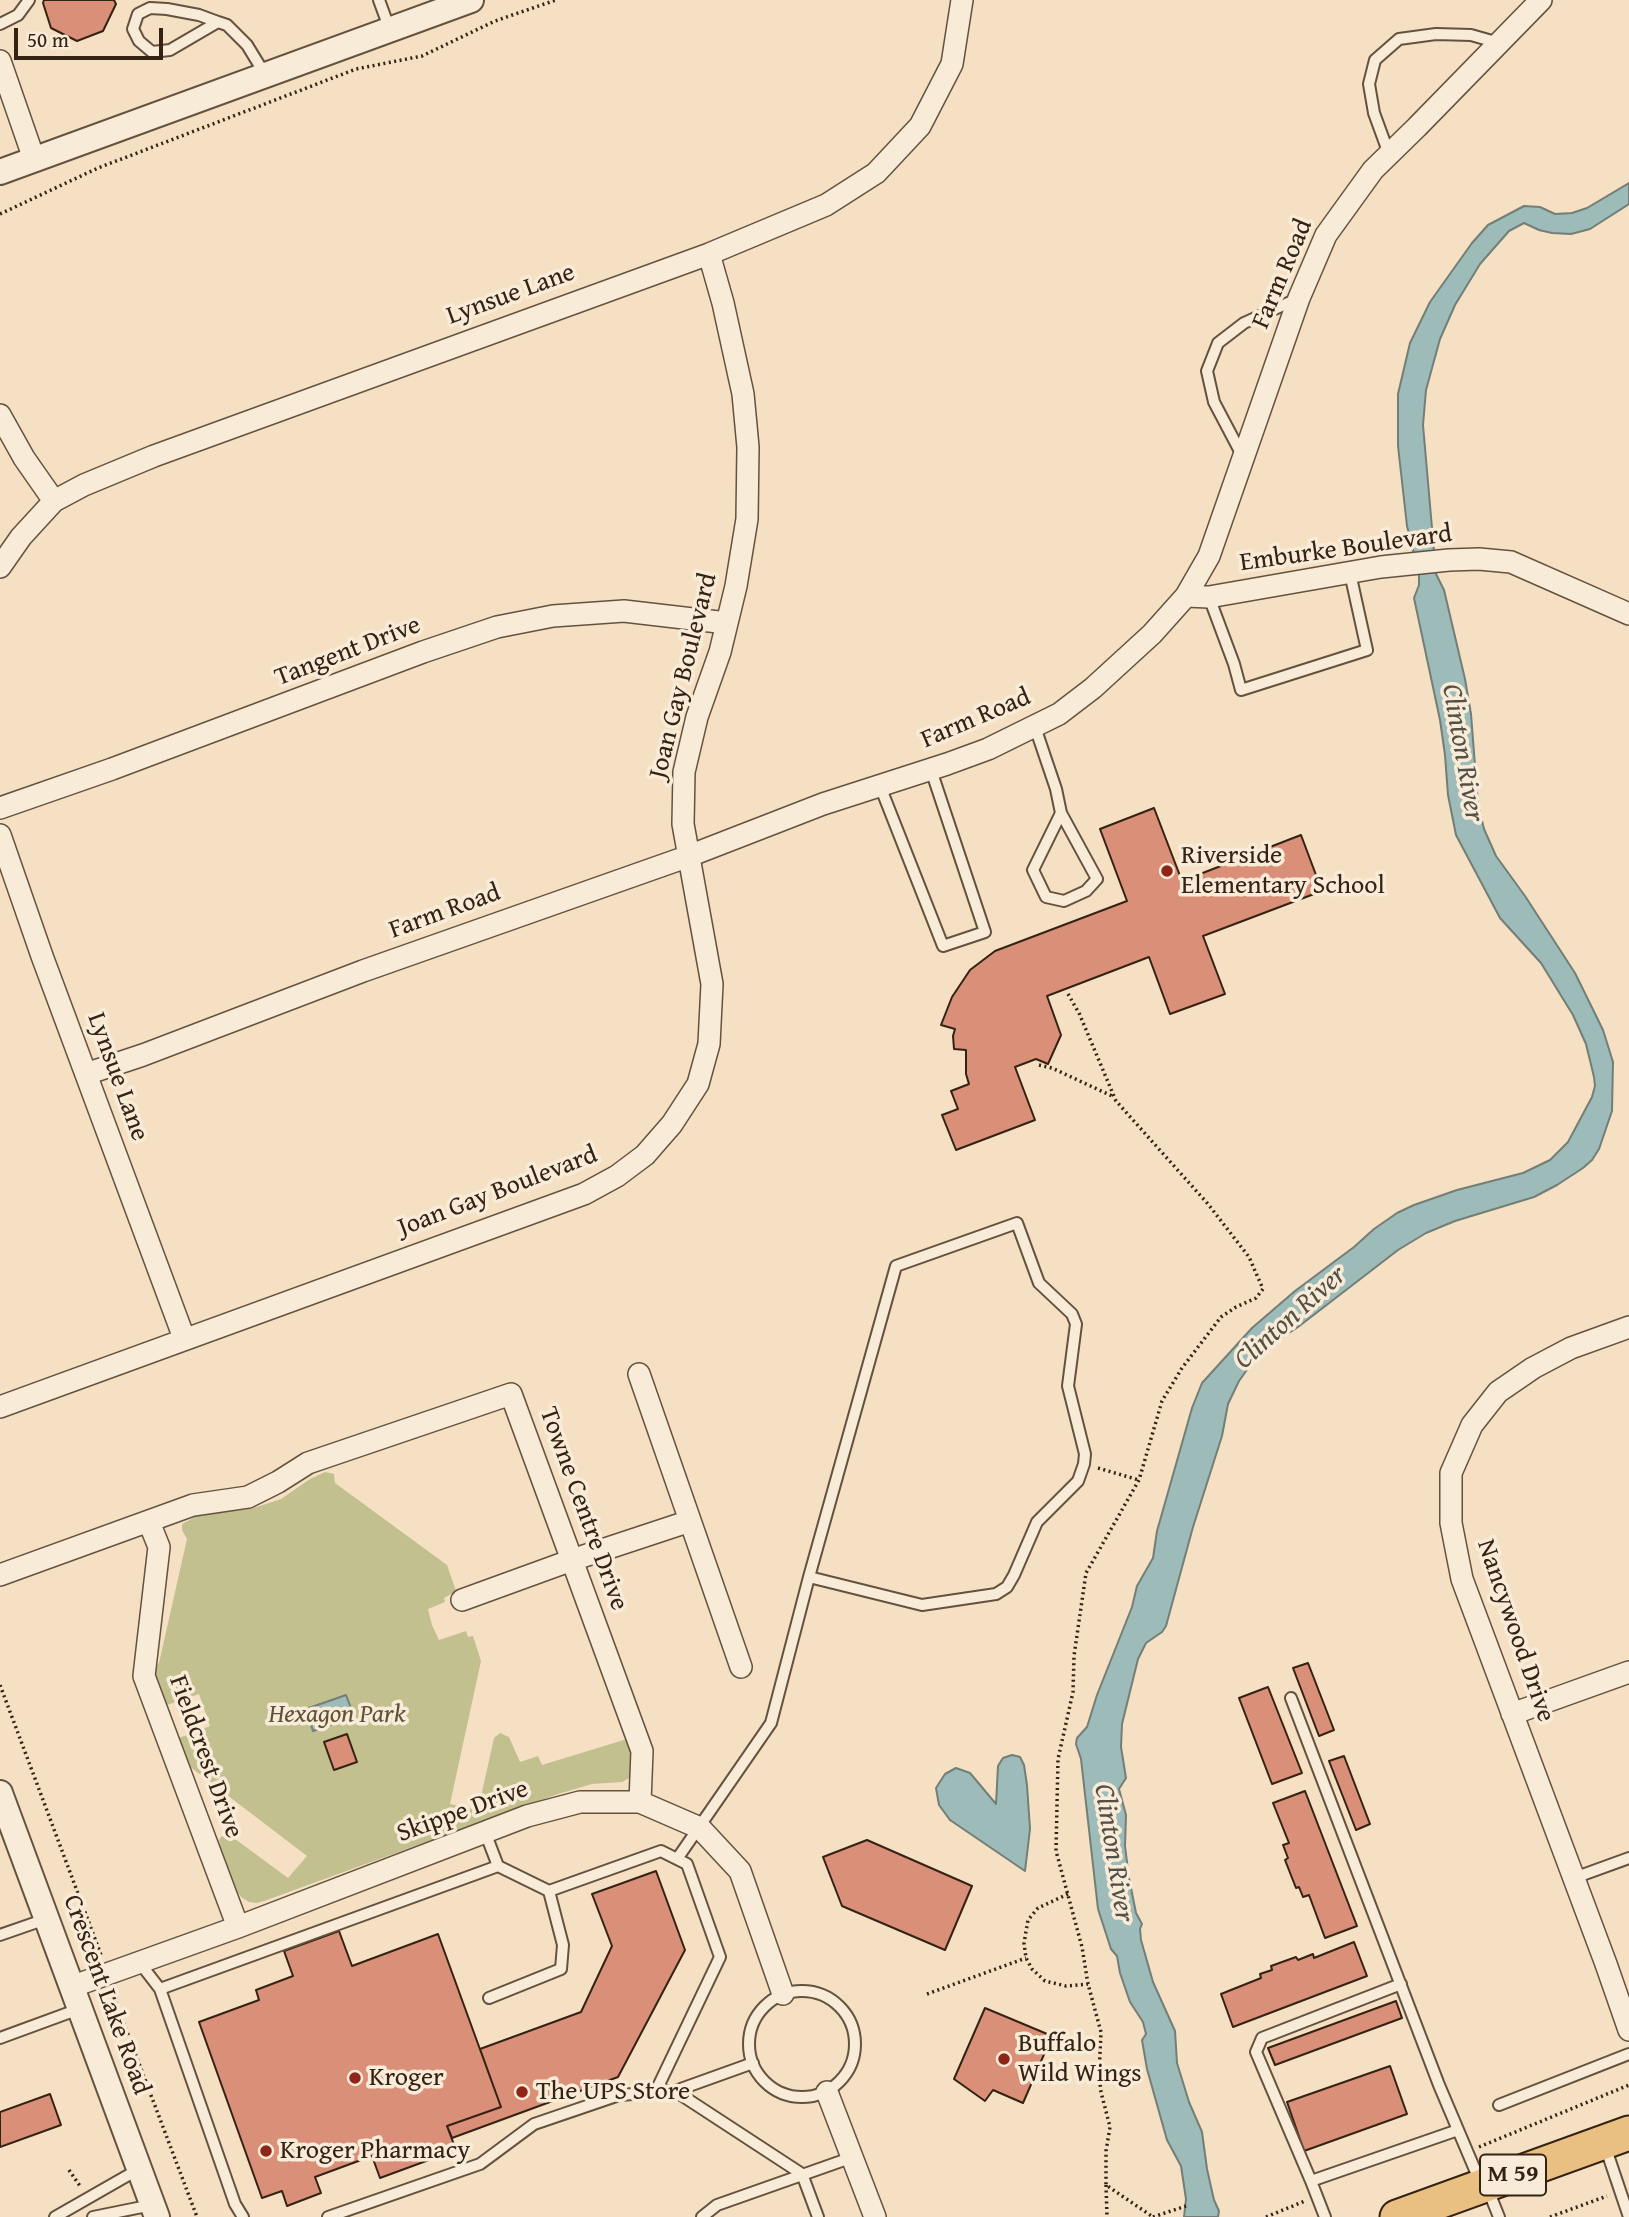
<!DOCTYPE html>
<html>
<head>
<meta charset="utf-8">
<style>
  body { margin:0 }
  #map { position:relative; width:1629px; height:2217px; overflow:hidden; background:#f5e0c3; font-family:"Gentium Book Plus",serif }
  canvas { display:block }
  .scale { position:absolute; left:14px; top:28px; width:149px; height:32px; box-sizing:border-box; border:4px solid #342213; border-top:0; padding-left:9px; font-size:21px; line-height:24px; white-space:nowrap; color:#342213; -webkit-text-stroke:5px #f8ebd8; paint-order:stroke }
</style>
</head>
<body>
<div id="map">
<canvas width="1629" height="2217"></canvas>
<div class="scale">50 m</div>
</div>
<script>
const context = document.querySelector('canvas').getContext('2d');
context.lineJoin = 'round';
function fill(path, color) { context.fillStyle = color; context.fill(path, 'evenodd'); }
const shape = rows => new Path2D(rows.map(r => 'M' + r).join(''));
function stroke(path, color, width, dash) { context.strokeStyle = color; context.lineWidth = width; context.lineCap = dash ? 'butt' : 'round'; context.setLineDash(dash || []); context.stroke(path); }
function drawText(font, color, halo, rows, align = 'center') {
  context.font = font + ' "Gentium Book Plus",serif'; context.lineWidth = 7; context.setLineDash([]); context.textBaseline = 'middle'; context.strokeStyle = halo; context.fillStyle = color; for (const [text, x, y, turn = 0] of rows) {
    context.save(); context.translate(x, y); context.rotate((+turn || 0) * Math.PI / 180); context.textAlign = isNaN(turn) ? turn : align; if (halo) context.strokeText(text, 0, 0); context.fillText(text, 0, 0); context.restore();
  }
}
const green = shape([
  [325,1472,334,1474,335,1483,447,1565,456,1591,444,1598,445,1602,428,1609,432,1625,439,1640,466,1631,468,1637,473,1636,481,1661,450,1804,478,1810,494,1738,500,1733,509,1737,520,1762,538,1756,542,1765,627,1739,632,1755,633,1776,622,1782,592,1784,558,1794,264,1901,256,1903,249,1902,241,1897,237,1891,220,1846,219,1840,221,1837,226,1834,231,1836,288,1878,307,1856,189,1766,179,1738,210,1726,199,1694,167,1705,154,1669,159,1663,187,1539,182,1530,182,1524,199,1515,250,1509,266,1504,281,1499,310,1479]
]);
const water = shape([
  [1629,183,1629,204,1590,229,1571,234,1552,233,1539,230,1524,223,1509,231,1480,264,1455,305,1440,339,1426,390,1423,425,1436,574,1444,590,1465,679,1471,714,1478,804,1484,829,1496,856,1525,896,1575,973,1603,1030,1613,1062,1612,1111,1599,1149,1592,1160,1583,1168,1557,1185,1534,1197,1455,1221,1426,1233,1398,1250,1298,1327,1259,1353,1239,1381,1228,1404,1222,1436,1193,1527,1166,1626,1162,1632,1146,1643,1138,1659,1122,1724,1121,1747,1126,1778,1119,1789,1126,1815,1125,1846,1129,1878,1136,1913,1142,1924,1140,1929,1141,1940,1153,1982,1175,2031,1177,2063,1189,2102,1202,2132,1207,2169,1214,2200,1219,2211,1218,2217,1184,2217,1186,2199,1181,2166,1167,2140,1147,2069,1142,2040,1146,2034,1143,2022,1130,2002,1120,1973,1117,1956,1111,1949,1098,1909,1081,1759,1076,1744,1077,1738,1087,1727,1097,1695,1132,1607,1137,1586,1153,1558,1157,1531,1192,1408,1202,1383,1252,1328,1295,1291,1354,1247,1374,1229,1397,1213,1414,1205,1457,1190,1523,1173,1550,1160,1568,1142,1592,1097,1595,1086,1594,1077,1586,1044,1573,1015,1541,963,1500,918,1456,835,1448,795,1445,755,1440,720,1414,598,1419,585,1419,574,1407,526,1398,446,1398,394,1410,343,1430,302,1472,243,1488,225,1524,206,1540,207,1555,214,1572,213,1587,208,1629,183],
  [346,1695,354,1716,313,1731,306,1709,346,1695],
  [1012,1755,1020,1757,1024,1765,1027,1785,1030,1829,1025,1871,950,1820,939,1805,936,1788,945,1774,956,1768,970,1773,996,1804,998,1766,1003,1758,1012,1755]
]);
const building = shape([
  [44,0,114,0,116,4,103,31,77,41,51,28,43,3,44,0],
  [1154,808,1182,881,1301,835,1322,891,1203,936,1225,994,1170,1014,1149,957,1047,996,1061,1035,1048,1064,1036,1059,1015,1067,1035,1120,956,1150,942,1115,958,1109,951,1091,969,1084,966,1074,966,1050,954,1049,953,1036,955,1029,941,1025,952,997,970,970,995,951,1127,901,1100,829,1154,808],
  [1308,1663,1334,1730,1319,1736,1293,1668,1308,1663],
  [1268,1687,1302,1773,1272,1784,1239,1698,1268,1687],
  [347,1734,357,1762,334,1770,324,1742,347,1734],
  [1344,1756,1370,1824,1356,1830,1329,1761,1344,1756],
  [1305,1791,1357,1926,1325,1938,1309,1895,1303,1897,1299,1887,1296,1888,1285,1860,1288,1858,1283,1845,1289,1843,1273,1803,1305,1791],
  [867,1840,972,1886,945,1950,842,1906,823,1857,867,1840],
  [656,1871,685,1950,618,2077,452,2138,447,2126,501,2107,480,2049,581,2012,612,1946,592,1894,656,1871],
  [339,1931,352,1966,438,1934,501,2107,447,2126,456,2150,380,2178,372,2156,315,2177,321,2193,287,2206,282,2191,262,2198,199,2022,259,2000,256,1990,293,1976,284,1951,339,1931],
  [1354,1942,1367,1976,1233,2027,1221,1994,1261,1978,1260,1974,1272,1970,1271,1966,1296,1957,1298,1960,1313,1954,1314,1958,1354,1942],
  [1396,2001,1402,2018,1275,2065,1268,2048,1396,2001],
  [985,2008,1052,2036,1023,2103,993,2090,985,2101,954,2079,985,2008],
  [1390,2066,1407,2114,1304,2151,1287,2102,1390,2066],
  [50,2094,61,2125,0,2147,0,2112,50,2094]
]);
const path = shape([
  [0,214,98,168,356,69,422,56,495,21,556,0],
  [1068,994,1079,1013,1116,1101,1208,1204,1249,1257,1263,1289,1256,1298,1236,1307,1221,1317,1182,1368,1162,1401,1139,1480,1086,1573,1074,1656,1073,1692,1058,1759,1056,1851,1082,1947,1088,1984,1101,2032,1099,2074,1101,2092,1110,2127,1106,2151,1106,2185,1153,2217],
  [1039,1065,1052,1068,1112,1096],
  [1098,1468,1139,1480],
  [0,1685,101,1955],
  [1068,1894,1038,1908,1028,1920,1024,1943,1026,1958,1032,1969,1045,1981,1066,1986,1088,1984],
  [112,1992,197,2217],
  [927,1994,1026,1958],
  [1479,2147,1629,2085],
  [69,2170,80,2186],
  [1106,2185,1107,2217],
  [1153,2217,1186,2206],
  [1266,2217,1305,2201],
  [1550,2217,1607,2196]
]);
const service = shape([
  [379,0,390,30],
  [218,22,170,50,152,52,139,41,133,29,138,14,150,8,167,9,199,15,218,22,227,25,247,45,266,76],
  [0,24,18,15,29,0],
  [1389,154,1374,113,1369,84,1375,60,1399,39,1436,34,1471,35,1499,43],
  [1243,457,1214,402,1207,371,1218,343,1244,323,1299,298],
  [1209,597,1234,664,1241,690,1367,650,1350,573],
  [1035,727,1056,789,1061,813,1097,879,1086,891,1064,901,1046,897,1033,870,1061,813],
  [880,786,943,946,985,932,931,770],
  [1291,1698,1439,2085,1481,2184],
  [485,1832,498,1866],
  [677,1859,771,1723,809,1577,896,1266,1017,1223,1039,1283,1072,1314,1076,1324,1068,1386,1085,1454,1084,1464,1078,1481,1037,1522,1014,1575,1007,1587,996,1594,922,1605,809,1577],
  [1574,1878,1629,1858],
  [0,1935,46,1919],
  [139,1962,160,1989,235,2204,243,2217],
  [160,1989,498,1866,549,1891,661,1851,687,1864,720,1957,655,2093],
  '749 2044a53 53 0 1 1 106 0a53 53 0 1 1-106 0Z',
  [489,1998,561,1969,563,1945,549,1891],
  [0,2038,79,2009],
  [675,2091,802,2174,818,2217],
  [1499,2105,1629,2054],
  [1605,2146,1629,2217],
  [1311,2181,1256,2052,1262,2038,1401,1984],
  [1487,2187,1499,2217],
  [55,2217,139,2169],
  [93,2217,152,2205],
  [328,2217,480,2164,534,2124,619,2095,675,2091,753,2063],
  [702,2217,717,2205,853,2157],
  [1325,2217,1311,2181,1458,2130]
]);
const minor = shape([
  [0,61,34,159],
  [0,415,24,458,54,501],
  [0,567,21,537,54,501,84,485,154,456,709,254,826,205,876,173,920,126,952,64,962,0],
  [1186,596,1209,597,1381,567,1449,560,1479,559,1511,562,1629,614],
  [0,808,112,769,423,652,497,627,553,616,624,611,727,623],
  [0,835,42,956,184,1338],
  [86,1074,143,1055,363,971,689,856,823,804,947,764,988,749,1059,714,1093,688,1152,634,1186,596,1209,556,1299,298,1326,235,1373,170,1417,127,1541,0],
  [1629,1327,1571,1348,1533,1368,1498,1392,1472,1425,1451,1473,1451,1523,1462,1579,1606,1964,1629,2030],
  [639,1374,741,1667],
  [0,1407,584,1194,617,1176,645,1155,672,1124,698,1084,709,1044,712,984,683,824,684,772,697,717,720,652,736,586,747,519,748,447,743,394,723,303,709,254],
  [149,1522,159,1547,144,1676,238,1927],
  [0,1575,193,1505,248,1497,278,1482,308,1463,511,1394,642,1751,640,1802],
  [462,1600,572,1560,690,1521],
  [1512,1714,1629,1672],
  [71,1987,238,1927,527,1816,580,1802,640,1802,700,1828,740,1871,783,1994],
  [827,2092,875,2217]
]);
const tertiary = shape([
  [0,172,471,0],
  [0,1793,157,2217]
]);
const trunk = shape([
  [1397,2217,1629,2133]
]);
const markers = [
  [1167,871,7,"#8f2418"],
  [1004,2059,7,"#8f2418"],
  [355,2078,7,"#8f2418"],
  [522,2092,7,"#8f2418"],
  [266,2151,7,"#8f2418"]
];
const shields = [
  [1513,2175,66]
];
const shieldNames = [
  ["M 59",1513,2175]
];
const streetNames = [
  ["Farm Road",1283,274,-67],
  ["Lynsue Lane",511,295,-20],
  ["Emburke Boulevard",1346,549,-8],
  ["Tangent Drive",348,652,-21],
  ["Joan Gay Boulevard",684,676,-76],
  ["Farm Road",976,719,-23],
  ["Farm Road",445,912,-20],
  ["Lynsue Lane",117,1077,70],
  ["Joan Gay Boulevard",498,1192,-21],
  ["Towne Centre Drive",583,1509,70],
  ["Nancywood Drive",1515,1631,71],
  ["Fieldcrest Drive",205,1757,70],
  ["Skippe Drive",463,1812,-20],
  ["Crescent Lake Road",106,1995,70]
];
const poiNames = [
  ["Riverside",1181,856],
  ["Elementary School",1181,886],
  ["Buffalo",1018,2044],
  ["Wild Wings",1018,2074],
  ["Kroger",369,2078],
  ["The UPS Store",536,2092],
  ["Kroger Pharmacy",280,2151]
];
const parkNames = [
  ["Hexagon Park",337,1715]
];
const waterNames = [
  ["Clinton River",1462,753,80],
  ["Clinton River",1291,1318,-42],
  ["Clinton River",1113,1853,81]
];
fill(green, '#c2c08f');
fill(water, '#9dbcb9');
stroke(water, '#737e77', 2);
fill(building, '#da8f78');
stroke(building, '#342213', 2);
stroke(service, '#64523f', 14);
stroke(minor, '#64523f', 24);
stroke(tertiary, '#64523f', 28);
stroke(trunk, '#342213', 37);
stroke(path, '#342213', 3.5, [2, 3.5]);
stroke(service, '#f8ebd8', 10);
stroke(minor, '#f8ebd8', 21);
stroke(tertiary, '#f8ebd8', 24);
stroke(trunk, '#eac082', 33);
for (const [x, y, r, color] of markers) { const dot = new Path2D(); dot.arc(x, y, r, 0, 2 * Math.PI); context.fillStyle = color; context.fill(dot); stroke(dot, '#f8ebd8', 2.5); }
for (const [x, y, w] of shields) { const box = new Path2D(); box.roundRect(x - w / 2, y - 20.5, w, 41, 5); context.fillStyle = '#f8ebd8'; context.fill(box); stroke(box, '#342213', 2); }
drawText('bold 24px', '#342213', null, shieldNames);
drawText('26px', '#342213', '#f8ebd8', streetNames);
drawText('26px', '#342213', '#f8ebd8', poiNames, 'left');
drawText('italic 26px', '#5f5138', '#f8ebd8', parkNames);
drawText('italic 28px', '#545045', '#f8ebd8', waterNames);
</script>
</body>
</html>
